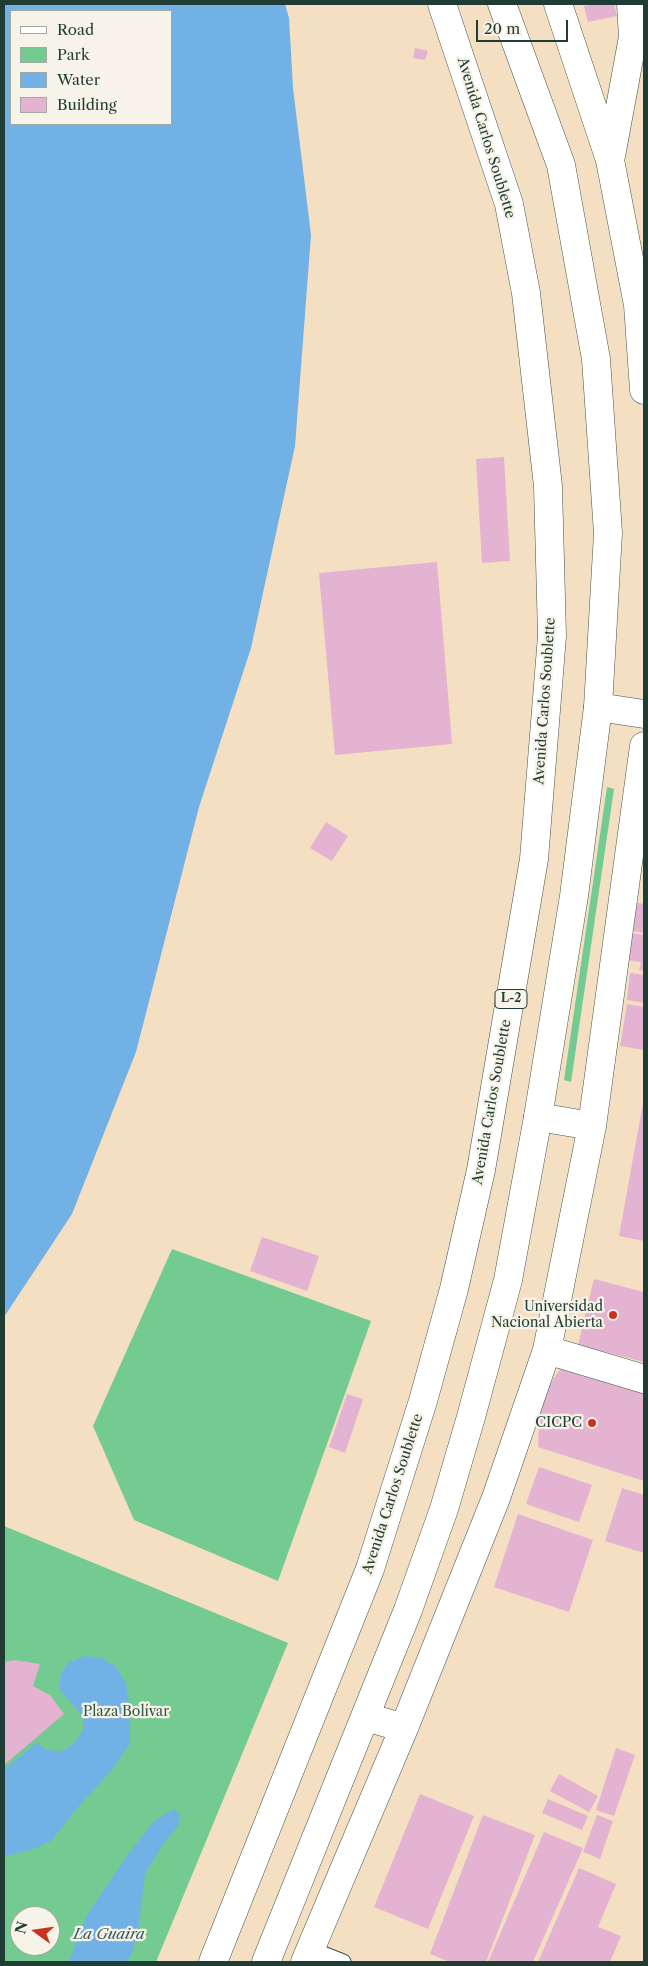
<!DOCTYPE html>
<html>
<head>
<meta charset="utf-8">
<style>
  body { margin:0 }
  #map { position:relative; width:648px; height:1966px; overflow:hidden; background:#f4dfc3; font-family:"Libre Caslon Text",serif }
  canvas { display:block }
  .frame { position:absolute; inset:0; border:5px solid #1f3d34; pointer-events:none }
  .legend { position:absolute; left:10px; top:10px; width:162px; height:115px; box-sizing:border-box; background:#f7f3e8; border:1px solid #a1aaa0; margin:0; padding:6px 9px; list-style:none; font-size:15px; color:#1f3d34 }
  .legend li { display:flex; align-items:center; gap:10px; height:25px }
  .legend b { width:25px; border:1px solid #a1aaa0 }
  .north { position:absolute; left:10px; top:1906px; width:50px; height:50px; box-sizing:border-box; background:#f7f3e8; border:1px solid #a1aaa0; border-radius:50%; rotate:284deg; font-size:14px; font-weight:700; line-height:20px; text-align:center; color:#1f3d34 }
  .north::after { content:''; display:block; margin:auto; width:18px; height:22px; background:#c8321e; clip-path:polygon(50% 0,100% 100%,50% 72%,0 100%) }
  .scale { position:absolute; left:476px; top:20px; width:92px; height:22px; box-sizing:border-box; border:2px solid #1f3d34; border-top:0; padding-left:6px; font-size:15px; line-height:18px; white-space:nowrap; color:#1f3d34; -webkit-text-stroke:4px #f7f3e8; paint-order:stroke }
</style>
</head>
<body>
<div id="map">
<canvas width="648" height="1966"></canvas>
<div class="frame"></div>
<ul class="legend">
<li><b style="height:6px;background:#fff"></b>Road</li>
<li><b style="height:14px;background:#73cb91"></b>Park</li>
<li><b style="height:14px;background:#72b1e5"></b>Water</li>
<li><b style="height:14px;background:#e3b3d1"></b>Building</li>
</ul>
<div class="north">N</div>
<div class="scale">20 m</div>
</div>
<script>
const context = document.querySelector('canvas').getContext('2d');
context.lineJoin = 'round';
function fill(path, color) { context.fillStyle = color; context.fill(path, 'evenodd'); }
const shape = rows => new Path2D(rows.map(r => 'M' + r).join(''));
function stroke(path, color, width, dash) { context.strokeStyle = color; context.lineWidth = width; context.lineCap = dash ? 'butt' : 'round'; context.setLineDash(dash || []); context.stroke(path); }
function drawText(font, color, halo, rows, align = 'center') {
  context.font = font + ' "Libre Caslon Text",serif'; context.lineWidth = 4.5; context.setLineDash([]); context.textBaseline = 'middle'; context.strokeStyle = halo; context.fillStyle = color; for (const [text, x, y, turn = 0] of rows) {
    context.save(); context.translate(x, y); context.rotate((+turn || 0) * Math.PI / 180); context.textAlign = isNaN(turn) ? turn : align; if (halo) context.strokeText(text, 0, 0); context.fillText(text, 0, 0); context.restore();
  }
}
const green = shape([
  [607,787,614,789,571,1082,564,1080],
  [172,1249,371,1321,278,1581,134,1520,93,1426],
  [4,1526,288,1643,156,1962,4,1962],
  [20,1916,50,1916,50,1946,20,1946]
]);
const water = shape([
  [4,4,285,4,289,18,293,88,311,235,295,446,251,648,199,807,136,1052,72,1214,4,1317],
  [11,11,171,11,171,124,11,124],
  [85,1656,101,1658,115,1666,126,1683,130,1710,130,1743,112,1770,78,1807,51,1841,33,1849,4,1857,4,1769,38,1742,42,1748,60,1752,73,1744,82,1732,84,1724,82,1715,59,1689,61,1673,69,1662],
  [174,1809,180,1815,178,1826,163,1844,145,1874,138,1930,131,1956,126,1962,69,1962,87,1915,129,1853,155,1820]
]);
const building = shape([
  [596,4,614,4,617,16,588,22,584,6],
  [415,48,428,51,425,60,413,58],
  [504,457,510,561,482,563,476,459],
  [437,562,452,744,335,755,319,573],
  [326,822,348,836,332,861,310,848],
  [632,902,644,904,644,933,628,930],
  [630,933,644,935,644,971,639,970,641,962,626,960],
  [630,973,644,975,644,1003,627,1000],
  [627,1004,644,1007,644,1050,620,1046],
  [643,1103,644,1103,644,1241,619,1236],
  [262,1237,319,1256,307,1291,250,1271],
  [594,1279,644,1292,644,1362,578,1345],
  [564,1363,644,1389,644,1481,538,1447,540,1399],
  [347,1394,363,1399,345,1453,329,1447],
  [539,1467,592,1485,579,1522,526,1504],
  [622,1488,644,1495,644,1553,605,1541],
  [518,1514,593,1540,569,1612,494,1587],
  [15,1660,40,1664,33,1686,50,1695,64,1714,4,1765,4,1662],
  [616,1748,635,1755,614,1816,596,1810],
  [559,1774,598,1796,589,1812,550,1791],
  [420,1794,474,1816,428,1929,374,1907],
  [548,1799,588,1816,582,1830,542,1813],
  [483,1815,535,1835,486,1962,450,1962,430,1954],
  [597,1815,613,1821,600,1859,583,1852],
  [544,1832,583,1848,533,1962,488,1962],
  [579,1868,616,1884,598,1927,621,1936,610,1962,538,1962]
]);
const service = shape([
  [310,1949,343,1962]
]);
const minor = shape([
  [558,4,610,160,638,305,644,390],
  [611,156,633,37,631,4],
  [598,707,644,714],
  [538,1117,592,1126],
  [547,1350,644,1379],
  [366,1717,404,1728],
  [305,1962,404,1728,496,1498,547,1350,592,1126,644,746]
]);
const primary = shape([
  [213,1962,370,1569,423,1401,454,1289,481,1170,534,859,552,636,548,486,526,293,509,204,442,4],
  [266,1962,408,1610,444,1509,471,1417,508,1280,538,1117,574,896,598,707,608,533,596,359,561,165,502,4]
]);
const markers = [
  [613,1315,5,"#c8321e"],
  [592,1423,5,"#c8321e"]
];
const shields = [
  [511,999,32]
];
const shieldNames = [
  ["L-2",511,999]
];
const streetNames = [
  ["Avenida Carlos Soublette",486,138,73],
  ["Avenida Carlos Soublette",545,701,-86],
  ["Avenida Carlos Soublette",492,1102,-80],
  ["Avenida Carlos Soublette",393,1494,-72]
];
const poiNames = [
  ["Universidad",603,1307],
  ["Nacional Abierta",603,1323],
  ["CICPC",582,1423]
];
const parkNames = [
  ["Plaza Bolívar",126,1712]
];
const waterNames = [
  ["La Guaira",109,1935]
];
fill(green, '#73cb91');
fill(water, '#72b1e5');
fill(building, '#e3b3d1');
stroke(service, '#3f5549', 17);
stroke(minor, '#3f5549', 29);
stroke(primary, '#3f5549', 29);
stroke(service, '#fff', 15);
stroke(minor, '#fff', 28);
stroke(primary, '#fff', 28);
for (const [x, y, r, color] of markers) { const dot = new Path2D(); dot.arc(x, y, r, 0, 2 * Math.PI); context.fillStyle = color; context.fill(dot); stroke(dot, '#f7f3e8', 2); }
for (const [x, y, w] of shields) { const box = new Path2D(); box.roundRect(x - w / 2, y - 9.5, w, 19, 4); context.fillStyle = '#f7f3e8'; context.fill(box); stroke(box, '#1f3d34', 1); }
drawText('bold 12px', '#1f3d34', null, shieldNames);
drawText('14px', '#1f3d34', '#f7f3e8', streetNames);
drawText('14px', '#1f3d34', '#f7f3e8', poiNames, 'right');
drawText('14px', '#305947', '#f7f3e8', parkNames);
drawText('italic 15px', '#345a60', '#f7f3e8', waterNames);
</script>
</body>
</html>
